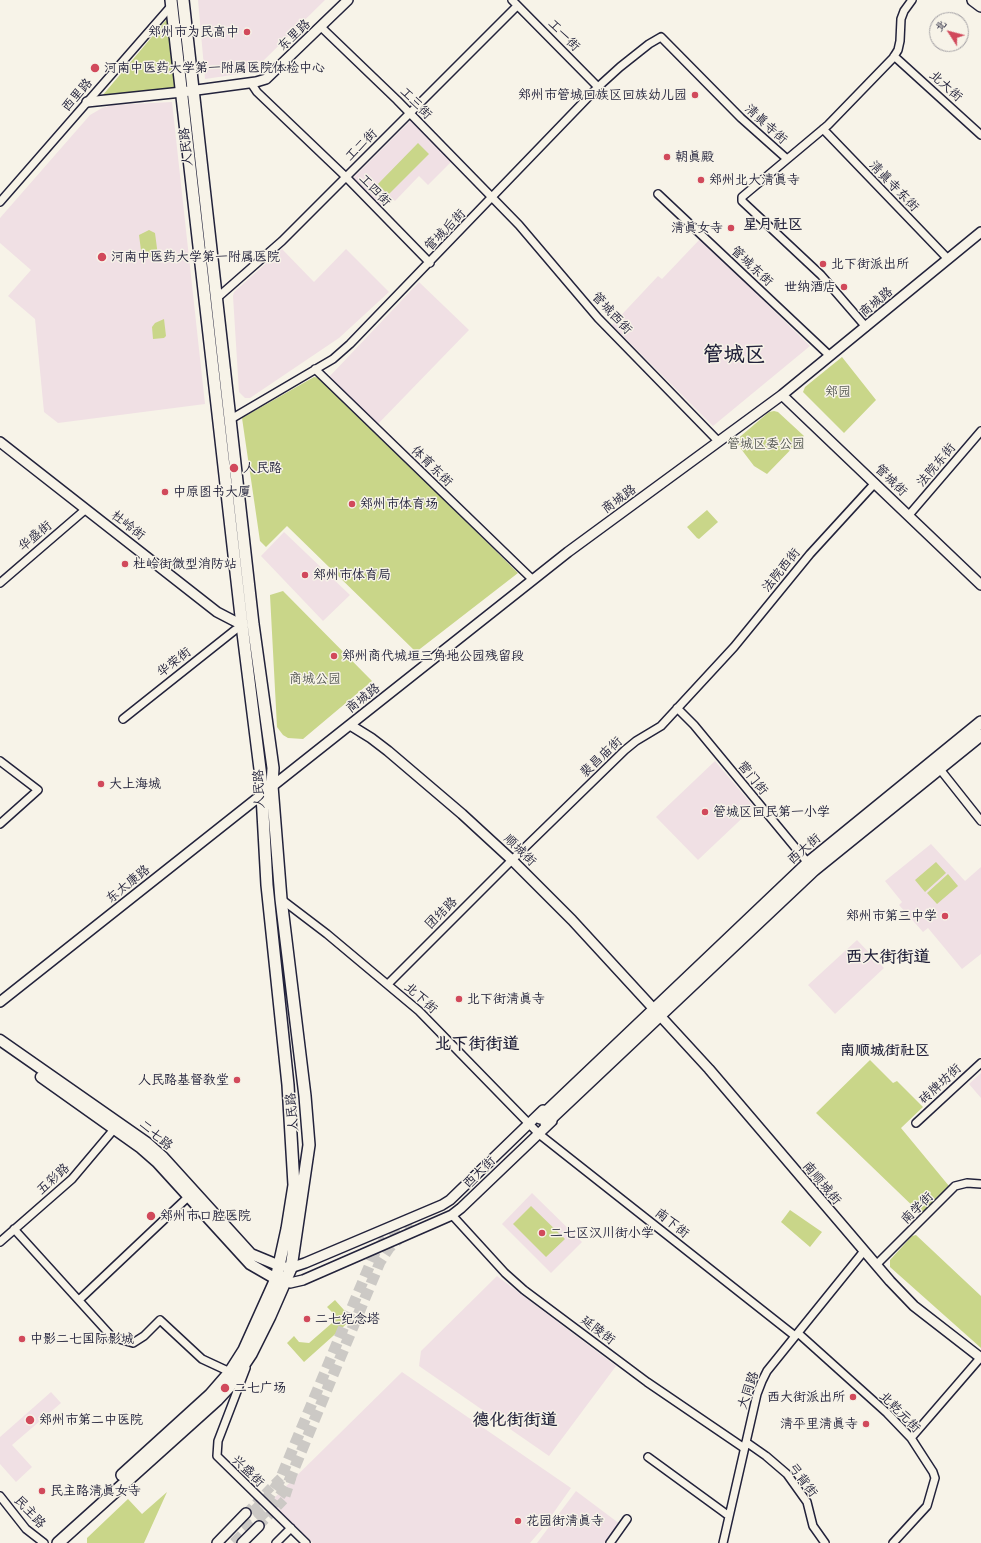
<!DOCTYPE html>
<html>
<head>
<meta charset="utf-8">
<style>
  body { margin:0 }
  #map { position:relative; width:981px; height:1543px; overflow:hidden; background:#f7f3e8; font-family:Mali,"LXGW WenKai TC",sans-serif }
  canvas { display:block }
  .north { position:absolute; left:929px; top:12px; width:40px; height:40px; box-sizing:border-box; background:#f7f3e8; border:1px solid #a29fa3; border-radius:50%; rotate:306deg; font-size:11px; font-weight:700; line-height:16px; text-align:center; color:#22223b }
  .north::after { content:''; display:block; margin:auto; width:14px; height:18px; background:#d1495b; clip-path:polygon(50% 0,100% 100%,50% 72%,0 100%) }
</style>
</head>
<body>
<div id="map">
<canvas width="981" height="1543"></canvas>
<div class="north">北</div>
</div>
<script>
const context = document.querySelector('canvas').getContext('2d');
context.lineJoin = 'round';
function fill(path, color) { context.fillStyle = color; context.fill(path, 'evenodd'); }
const shape = rows => new Path2D(rows.map(r => 'M' + r).join(''));
function stroke(path, color, width, dash) { context.strokeStyle = color; context.lineWidth = width; context.lineCap = dash ? 'butt' : 'round'; context.setLineDash(dash || []); context.stroke(path); }
function drawText(font, color, halo, rows, align = 'center') {
  context.font = font + ' Mali,"LXGW WenKai TC",sans-serif'; context.lineWidth = 3; context.setLineDash([]); context.textBaseline = 'middle'; context.strokeStyle = halo; context.fillStyle = color; for (const [text, x, y, turn = 0] of rows) {
    context.save(); context.translate(x, y); context.rotate((+turn || 0) * Math.PI / 180); context.textAlign = isNaN(turn) ? turn : align; if (halo) context.strokeText(text, 0, 0); context.fillText(text, 0, 0); context.restore();
  }
}
const built = shape([
  [198,0,325,0,260,64,246,73,205,79],
  [172,102,205,404,58,423,44,412,35,319,8,296,31,270,0,243,0,218,90,115,102,108,112,105],
  [411,120,452,161,428,185,419,176,395,201,390,197,380,207,352,179],
  [700,239,810,346,713,426,612,325,658,276,662,279],
  [282,249,314,282,346,249,389,292,339,338,250,398,245,398,239,392,233,296,234,292],
  [419,282,469,330,377,425,329,377],
  [284,532,350,595,323,621,261,556],
  [715,761,754,807,698,860,656,817],
  [931,844,965,881,981,867,981,954,962,969,928,928,923,932,899,905,902,902,885,881],
  [857,940,884,968,835,1014,808,985],
  [981,1073,981,1098,969,1084],
  [532,1193,582,1242,551,1273,502,1224],
  [497,1276,616,1366,549,1456,419,1366,421,1351],
  [402,1372,571,1488,542,1529,530,1543,313,1543,270,1502],
  [51,1392,61,1403,12,1445,32,1467,16,1482,0,1464,0,1437],
  [576,1491,620,1524,606,1543,537,1543]
]);
const green = shape([
  [167,19,176,88,102,96],
  [418,143,429,154,388,195,378,184],
  [149,230,155,233,158,256,142,258,139,235],
  [164,319,166,336,164,338,153,339,152,327,155,323],
  [842,357,876,400,844,433,803,392,805,387],
  [314,377,321,378,518,573,416,652,287,526,266,547,260,541,242,418],
  [774,411,778,412,804,436,767,474,754,466,735,441,769,412],
  [707,510,718,522,699,539,697,538,687,527],
  [283,591,372,681,303,739,288,738,283,735,277,727,270,595],
  [936,862,946,873,925,892,915,880],
  [948,874,958,886,937,904,927,893],
  [870,1060,893,1083,897,1081,923,1107,901,1128,949,1186,921,1214,816,1113],
  [531,1206,565,1239,546,1257,513,1224],
  [790,1210,822,1232,810,1247,781,1222],
  [916,1235,981,1296,981,1348,890,1267,890,1260,912,1236],
  [335,1300,352,1319,304,1362,287,1343,294,1336,299,1342,309,1343,332,1323,333,1313,327,1307],
  [167,1492,144,1543,87,1543,87,1538,128,1499,142,1514]
]);
const tertiaryTunnel = shape([
  [246,1513,282,1476],
  [259,1526,285,1499,292,1477]
]);
const primaryTunnel = shape([
  [240,1525,270,1495,279,1482,376,1250,394,1231,410,1221],
  [234,1543,276,1501,287,1486,380,1262,389,1248,401,1237]
]);
const minor = shape([
  [512,0,598,87],
  [321,27,397,100,519,225,598,318,718,441],
  [894,56,981,135],
  [251,83,257,92,346,177,430,263],
  [823,129,948,259],
  [658,194,830,356],
  [0,202,172,5],
  [217,298,282,241,517,6],
  [866,327,821,275,742,201,742,197,828,125,893,58,898,50,900,41,901,19,904,11,912,0],
  [315,369,533,580],
  [231,419,333,359,350,344,598,87,620,67,649,44,661,37,741,118,787,159],
  [909,515,981,431],
  [0,583,86,509],
  [677,708,694,725,808,863],
  [123,719,235,630,244,625],
  [0,761,38,790,0,824],
  [939,768,981,821],
  [281,899,327,934,419,1011,539,1134,795,1336],
  [388,984,512,860,625,750,636,741,661,726,734,647,810,554,875,483],
  [916,1123,981,1063],
  [452,1215,505,1273,524,1290,647,1382,744,1448],
  [14,1229,112,1337,133,1343,144,1336,160,1320,202,1359,230,1372],
  [0,1242,72,1179,115,1128],
  [876,1265,955,1186,967,1183,981,1184],
  [79,1300,188,1197],
  [798,1333,887,1413,911,1438,933,1472,935,1478,927,1506,893,1543],
  [246,1368,218,1441,217,1456,306,1543],
  [911,1438,981,1357],
  [746,1442,766,1456,787,1474,807,1502,813,1526,825,1543],
  [648,1457,729,1516],
  [0,1496,26,1529,44,1543],
  [276,1543,291,1528],
  [610,1543,627,1519],
  [723,1543,757,1394,762,1381,767,1371,864,1251]
]);
const tertiary = shape([
  [87,102,182,92,256,82,266,79,348,0],
  [782,395,981,585],
  [0,442,217,612,242,625],
  [350,725,371,738,388,751,462,814,512,860,572,920,709,1069,890,1281,914,1306,981,1358],
  [0,1002,568,552,782,395,981,232],
  [286,1267,293,1267,305,1263,442,1205,450,1200,543,1110],
  [279,1280,290,1283,303,1280,452,1215,461,1208,552,1121],
  [217,1543,246,1513],
  [242,1543,259,1526]
]);
const secondary = shape([
  [0,1040,146,1142,163,1157,251,1254,280,1266],
  [41,1077,141,1148,157,1162,250,1264,276,1279]
]);
const primary = shape([
  [973,0,981,6],
  [540,1118,808,863,981,722],
  [546,1123,814,870,981,735],
  [122,1475,210,1395,230,1372,244,1350,276,1279,287,1229,294,1185,288,1085,267,885,261,777,242,625,171,0],
  [58,1543,217,1400,229,1387,251,1354,270,1316,291,1268,309,1145,305,1096,281,899,272,786,273,768,253,624,183,0]
]);
const markers = [
  [247,32,4,"#d1495b"],
  [95,68,5,"#d1495b"],
  [695,95,4,"#d1495b"],
  [667,157,4,"#d1495b"],
  [701,180,4,"#d1495b"],
  [731,228,4,"#d1495b"],
  [102,257,5,"#d1495b"],
  [823,264,4,"#d1495b"],
  [844,287,4,"#d1495b"],
  [234,468,5,"#d1495b"],
  [165,492,4,"#d1495b"],
  [352,504,4,"#d1495b"],
  [125,564,4,"#d1495b"],
  [305,575,4,"#d1495b"],
  [334,656,4,"#d1495b"],
  [101,784,4,"#d1495b"],
  [705,812,4,"#d1495b"],
  [945,916,4,"#d1495b"],
  [459,999,4,"#d1495b"],
  [237,1080,4,"#d1495b"],
  [151,1216,5,"#d1495b"],
  [542,1233,4,"#d1495b"],
  [307,1319,4,"#d1495b"],
  [22,1339,4,"#d1495b"],
  [225,1388,5,"#d1495b"],
  [853,1397,4,"#d1495b"],
  [30,1420,5,"#d1495b"],
  [866,1424,4,"#d1495b"],
  [42,1491,4,"#d1495b"],
  [518,1521,4,"#d1495b"]
];
const poiNames = [
  ["郑州市为民高中",239,32,"right"],
  ["河南中医药大学第一附属医院体检中心",104,68],
  ["郑州市管城回族区回族幼儿园",687,95,"right"],
  ["朝真殿",675,157],
  ["郑州北大清真寺",709,180],
  ["清真女寺",723,228,"right"],
  ["河南中医药大学第一附属医院",111,257],
  ["北下街派出所",831,264],
  ["世纳酒店",836,287,"right"],
  ["人民路",243,468],
  ["中原图书大厦",173,492],
  ["郑州市体育场",360,504],
  ["杜岭街微型消防站",133,564],
  ["郑州市体育局",313,575],
  ["郑州商代城垣三角地公园残留段",342,656],
  ["大上海城",109,784],
  ["管城区回民第一小学",713,812],
  ["郑州市第三中学",937,916,"right"],
  ["北下街清真寺",467,999],
  ["人民路基督教堂",229,1080,"right"],
  ["郑州市口腔医院",160,1216],
  ["二七区汉川街小学",550,1233],
  ["二七纪念塔",315,1319],
  ["中影二七国际影城",30,1339],
  ["二七广场",234,1388],
  ["西大街派出所",845,1397,"right"],
  ["郑州市第二中医院",39,1420],
  ["清平里清真寺",858,1424,"right"],
  ["民主路清真女寺",50,1491],
  ["花园街清真寺",526,1521]
];
const streetNames = [
  ["东里路",294,35,-43],
  ["工一街",564,35,45],
  ["北大街",946,86,42],
  ["西里路",77,95,-49],
  ["工三街",416,103,45],
  ["清真寺街",766,124,42],
  ["工二街",361,145,-45],
  ["人民路",186,147,-96],
  ["清真寺东街",894,186,46],
  ["工四街",375,190,46],
  ["管城后街",445,230,-46],
  ["管城东街",752,266,43],
  ["商城路",876,302,-40],
  ["管城西街",612,313,47],
  ["法院东街",936,465,-50],
  ["体育东街",432,466,44],
  ["管城街",891,480,44],
  ["商城路",619,499,-36],
  ["杜岭街",128,525,38],
  ["华盛街",35,536,-40],
  ["法院西街",781,570,-51],
  ["华荣街",174,662,-38],
  ["商城路",363,698,-38],
  ["裴昌庙街",601,757,-43],
  ["营门街",753,778,51],
  ["人民路",259,789,-92],
  ["西大街",804,849,-41],
  ["顺城街",520,850,44],
  ["东太康路",128,884,-39],
  ["团结路",441,913,-45],
  ["北下街",421,998,42],
  ["砖牌坊街",940,1084,-43],
  ["人民路",292,1112,-95],
  ["二七路",156,1135,40],
  ["西大街",479,1172,-44],
  ["五彩路",53,1179,-42],
  ["南顺城街",822,1183,50],
  ["南学街",917,1208,-45],
  ["南下街",672,1223,38],
  ["延陵街",598,1330,37],
  ["大同路",748,1390,-71],
  ["北乾元街",900,1412,45],
  ["兴盛街",248,1471,44],
  ["弓背街",803,1480,53],
  ["民主路",30,1512,47]
];
const parkNames = [
  ["郑园",838,392],
  ["管城区委公园",766,444],
  ["商城公园",315,679]
];
const quarterNames = [
  ["星月社区",773,224],
  ["南顺城街社区",885,1050]
];
const districtNames = [
  ["西大街街道",888,957],
  ["北下街街道",477,1044],
  ["德化街街道",515,1420]
];
const townNames = [
  ["管城区",734,355]
];
fill(built, '#f0e0e4');
fill(green, '#c9d689');
stroke(tertiaryTunnel, '#ccc9c5', 9, [9, 4.5]);
stroke(primaryTunnel, '#ccc9c5', 11, [11, 5.5]);
stroke(minor, '#22223b', 10);
stroke(tertiary, '#22223b', 12);
stroke(secondary, '#22223b', 13);
stroke(primary, '#22223b', 14);
stroke(minor, '#f7f3e8', 7);
stroke(tertiary, '#f7f3e8', 9);
stroke(secondary, '#f7f3e8', 10);
stroke(primary, '#f7f3e8', 11);
for (const [x, y, r, color] of markers) { const dot = new Path2D(); dot.arc(x, y, r, 0, 2 * Math.PI); context.fillStyle = color; context.fill(dot); stroke(dot, '#f7f3e8', 1.5); }
drawText('13px', '#22223b', '#f7f3e8', poiNames, 'left');
drawText('13px', '#22223b', '#f7f3e8', streetNames);
drawText('13px', '#545852', '#f7f3e8', parkNames);
drawText('bold 15px', '#22223b', '#f7f3e8', quarterNames);
drawText('bold 17px', '#22223b', '#f7f3e8', districtNames);
drawText('bold 21px', '#22223b', '#f7f3e8', townNames);
</script>
</body>
</html>
